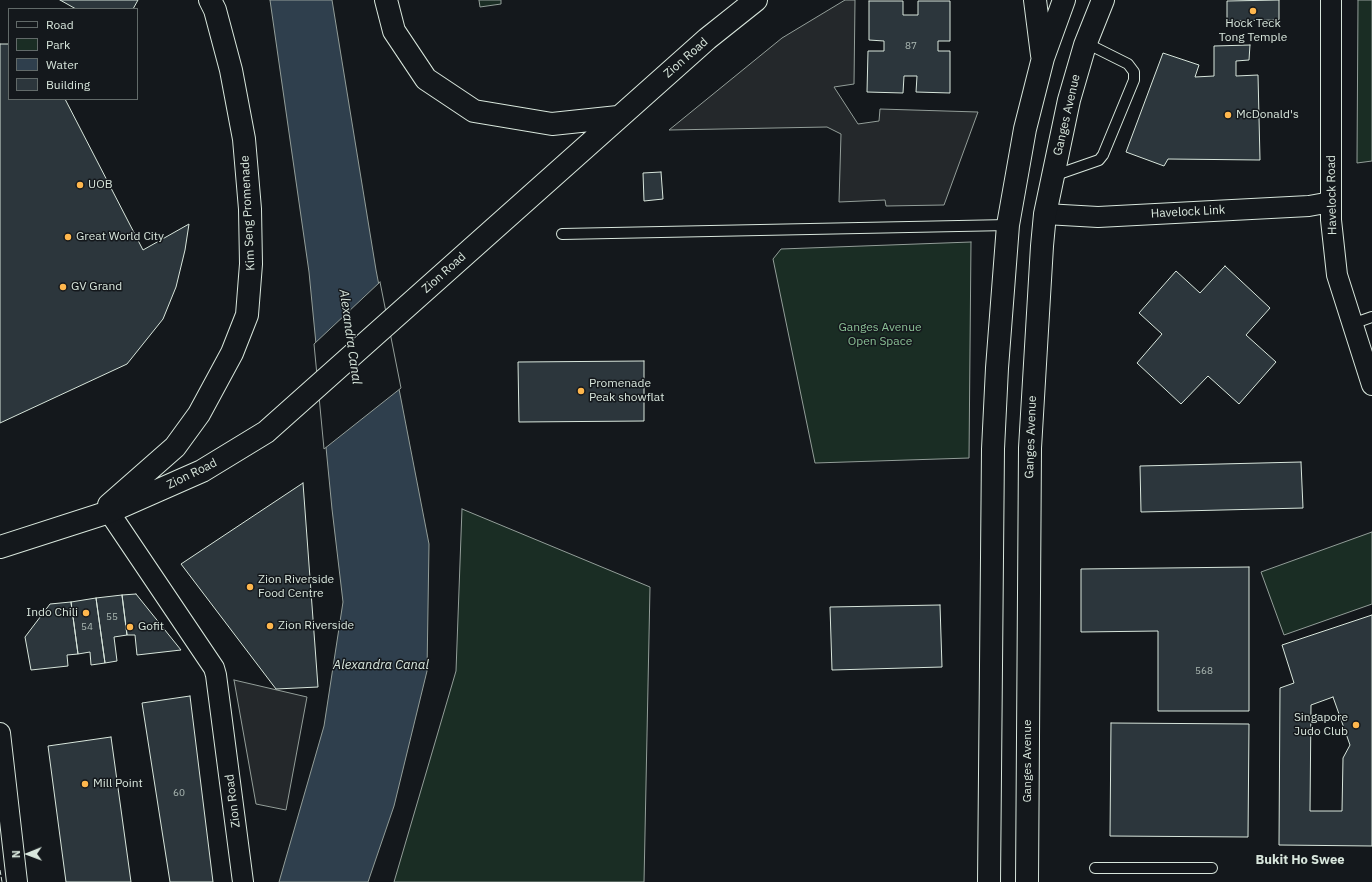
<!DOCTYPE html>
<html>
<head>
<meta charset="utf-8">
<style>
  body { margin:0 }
  #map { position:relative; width:1372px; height:882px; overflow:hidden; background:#14181c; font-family:"IBM Plex Sans",sans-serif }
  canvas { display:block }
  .legend { position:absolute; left:8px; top:8px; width:130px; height:92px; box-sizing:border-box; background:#14181c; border:1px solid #626a69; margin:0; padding:5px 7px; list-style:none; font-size:12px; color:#d8e6dc }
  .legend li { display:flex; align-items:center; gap:8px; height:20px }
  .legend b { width:20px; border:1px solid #626a69 }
  .north { position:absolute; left:8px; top:834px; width:40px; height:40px; -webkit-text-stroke:3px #14181c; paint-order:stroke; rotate:269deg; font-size:11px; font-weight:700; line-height:16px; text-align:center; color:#d8e6dc }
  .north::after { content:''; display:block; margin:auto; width:14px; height:18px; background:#d8e6dc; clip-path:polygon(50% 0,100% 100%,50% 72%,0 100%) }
</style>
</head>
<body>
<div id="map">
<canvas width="1372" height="882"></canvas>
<ul class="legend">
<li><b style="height:5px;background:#14181c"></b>Road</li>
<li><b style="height:11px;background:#1a2d24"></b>Park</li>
<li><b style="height:11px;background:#2f3f4d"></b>Water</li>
<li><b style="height:11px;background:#2c363c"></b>Building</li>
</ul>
<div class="north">N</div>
</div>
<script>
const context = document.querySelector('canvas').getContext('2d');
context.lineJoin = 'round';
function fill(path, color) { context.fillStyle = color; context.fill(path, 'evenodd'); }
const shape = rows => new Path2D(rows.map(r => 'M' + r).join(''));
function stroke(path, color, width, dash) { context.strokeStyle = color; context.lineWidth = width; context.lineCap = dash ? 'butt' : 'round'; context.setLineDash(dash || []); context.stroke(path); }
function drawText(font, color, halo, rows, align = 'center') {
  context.font = font + ' "IBM Plex Sans",sans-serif'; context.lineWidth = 3; context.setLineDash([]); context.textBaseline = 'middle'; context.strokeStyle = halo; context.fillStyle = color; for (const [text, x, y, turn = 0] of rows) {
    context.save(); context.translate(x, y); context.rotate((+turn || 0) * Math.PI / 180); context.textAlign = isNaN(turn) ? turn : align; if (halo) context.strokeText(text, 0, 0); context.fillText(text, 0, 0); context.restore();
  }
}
const green = shape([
  [479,0,501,0,501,4,480,7,479,0],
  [1358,0,1372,0,1372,161,1357,163,1358,0],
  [971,242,969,458,815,463,773,259,781,249,971,242],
  [462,509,650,587,644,882,394,882,456,671,462,509],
  [1372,532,1372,604,1284,635,1261,572,1372,532]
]);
const parking = shape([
  [845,0,855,0,854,84,834,87,858,124,879,121,880,109,978,112,944,205,886,206,885,200,839,202,841,134,827,127,669,130,782,38,845,0],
  [234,680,307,697,286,810,256,804,234,680]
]);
const water = shape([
  [270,0,332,0,376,270,429,544,427,671,394,806,368,882,279,882,324,726,343,602,332,509,309,272,270,0]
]);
const pier = shape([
  [380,282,401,388,324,449,314,344,380,282]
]);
const building = shape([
  [60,0,138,0,133,9,76,9,60,0],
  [1279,0,1279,20,1227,21,1227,1,1279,0],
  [869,1,903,1,903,15,918,15,918,1,950,1,950,41,938,41,938,51,950,51,950,93,916,92,917,76,904,76,903,93,867,92,868,51,884,51,884,41,869,40,869,1],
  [0,44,9,44,9,99,65,99,143,250,189,224,185,250,176,287,163,319,127,364,0,423,0,44],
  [1250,45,1249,60,1236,61,1236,76,1258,75,1260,160,1168,159,1164,166,1126,152,1163,53,1199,65,1195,77,1214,76,1214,46,1250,45],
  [661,172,663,199,644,201,643,173,661,172],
  [1225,266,1270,308,1246,335,1276,362,1239,404,1208,376,1181,404,1137,363,1162,334,1139,313,1176,271,1200,293,1225,266],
  [644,361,644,421,519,422,518,362,644,361],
  [1301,462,1303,508,1141,512,1140,466,1301,462],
  [303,483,318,687,276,689,181,564,303,483],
  [1249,567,1249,711,1158,711,1158,631,1081,632,1081,569,1249,567],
  [136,594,181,650,137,655,135,635,127,635,122,595,136,594],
  [122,595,127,635,114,637,117,661,105,663,96,598,122,595],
  [96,598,105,663,91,665,90,652,78,654,71,602,96,598],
  [71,602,78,654,67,655,68,666,31,670,25,637,50,604,71,602],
  [940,605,942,667,832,670,830,607,940,605],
  [1372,615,1372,846,1279,845,1280,688,1294,683,1282,645,1372,615],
  [1333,697,1350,745,1343,758,1342,811,1310,811,1311,705,1333,697],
  [190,696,213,882,170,882,142,703,190,696],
  [1111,723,1249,724,1248,837,1110,836,1111,723],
  [111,737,131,882,66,882,48,746,111,737]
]);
const service = shape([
  [1053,176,1099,160,1103,155,1134,80,1134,72,1128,64,1092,46,1085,45],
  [562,234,1008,225],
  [1352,324,1372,317],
  [1095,868,1212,868]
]);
const minor = shape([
  [1331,0,1331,220,1337,275,1372,385],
  [1045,214,1098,217,1309,206,1331,202],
  [109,512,214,668,216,675,243,882],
  [0,733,17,882]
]);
const primary = shape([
  [386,0,394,31,426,79,474,111,552,124,618,117],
  [1035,0,1042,55],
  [109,505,175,447,199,414,232,353,247,315,251,264,250,209,244,139,231,70,215,10,210,0],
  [0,547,109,512,202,471,266,432,707,39,756,0],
  [989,882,993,449,997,368,1008,225,1025,129,1043,58,1064,0],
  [1027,882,1030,448,1042,246,1045,214,1069,100,1085,45,1103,0]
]);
const fence = shape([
  [0,870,2,882]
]);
const markers = [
  [1253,11,4,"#ffb74d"],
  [1228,115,4,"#ffb74d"],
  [80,185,4,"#ffb74d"],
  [68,237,4,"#ffb74d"],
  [63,287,4,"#ffb74d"],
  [581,391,4,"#ffb74d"],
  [250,587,4,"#ffb74d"],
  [86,613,4,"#ffb74d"],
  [270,626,4,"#ffb74d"],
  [130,627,4,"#ffb74d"],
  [1356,725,4,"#ffb74d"],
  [85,784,4,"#ffb74d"]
];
const numberNames = [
  ["87",911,46],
  ["55",112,617],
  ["54",87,627],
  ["568",1204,671],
  ["60",179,793]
];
const poiNames = [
  ["Hock Teck",1253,24,"center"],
  ["Tong Temple",1253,38,"center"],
  ["McDonald's",1236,115],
  ["UOB",88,185],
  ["Great World City",76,237],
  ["GV Grand",71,287],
  ["Promenade",589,384],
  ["Peak showflat",589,398],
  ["Zion Riverside",258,580],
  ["Food Centre",258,594],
  ["Indo Chili",78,613,"right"],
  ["Zion Riverside",278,626],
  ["Gofit",138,627],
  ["Singapore",1348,718,"right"],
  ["Judo Club",1348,732,"right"],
  ["Mill Point",93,784]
];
const streetNames = [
  ["Zion Road",686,58,-41],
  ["Ganges Avenue",1067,115,-77],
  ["Havelock Road",1332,195,-91],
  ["Havelock Link",1188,212,-3],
  ["Kim Seng Promenade",248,213,-93],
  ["Zion Road",444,273,-42],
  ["Ganges Avenue",1031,437,-88],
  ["Zion Road",192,474,-26],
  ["Ganges Avenue",1028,761,-90],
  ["Zion Road",233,801,-97]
];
const parkNames = [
  ["Ganges Avenue",880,328],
  ["Open Space",880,342]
];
const waterNames = [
  ["Alexandra Canal",350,337,82],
  ["Alexandra Canal",381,665]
];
const neighbourhoodNames = [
  ["Bukit Ho Swee",1300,860]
];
fill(green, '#1a2d24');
stroke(green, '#939e99', 1);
fill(parking, '#24282b');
stroke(parking, '#939e99', 1);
fill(water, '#2f3f4d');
stroke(water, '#939e99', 1);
fill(pier, '#14181c');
stroke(pier, '#939e99', 1);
fill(building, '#2c363c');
stroke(building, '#d8e6dc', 1);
stroke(service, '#d8e6dc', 12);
stroke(minor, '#d8e6dc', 22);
stroke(primary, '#d8e6dc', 24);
stroke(service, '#14181c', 10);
stroke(minor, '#14181c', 20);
stroke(primary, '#14181c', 22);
stroke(fence, '#d8e6dc', 1, [5, 2]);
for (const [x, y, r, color] of markers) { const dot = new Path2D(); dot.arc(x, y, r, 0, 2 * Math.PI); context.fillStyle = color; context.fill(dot); stroke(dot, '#14181c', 1.5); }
drawText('10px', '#adbab4', null, numberNames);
drawText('12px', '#d8e6dc', '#14181c', poiNames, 'left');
drawText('12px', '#d8e6dc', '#14181c', streetNames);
drawText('12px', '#8ac095', '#14181c', parkNames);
drawText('italic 13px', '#d8e6dc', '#14181c', waterNames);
drawText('bold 13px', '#d8e6dc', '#14181c', neighbourhoodNames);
</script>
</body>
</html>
